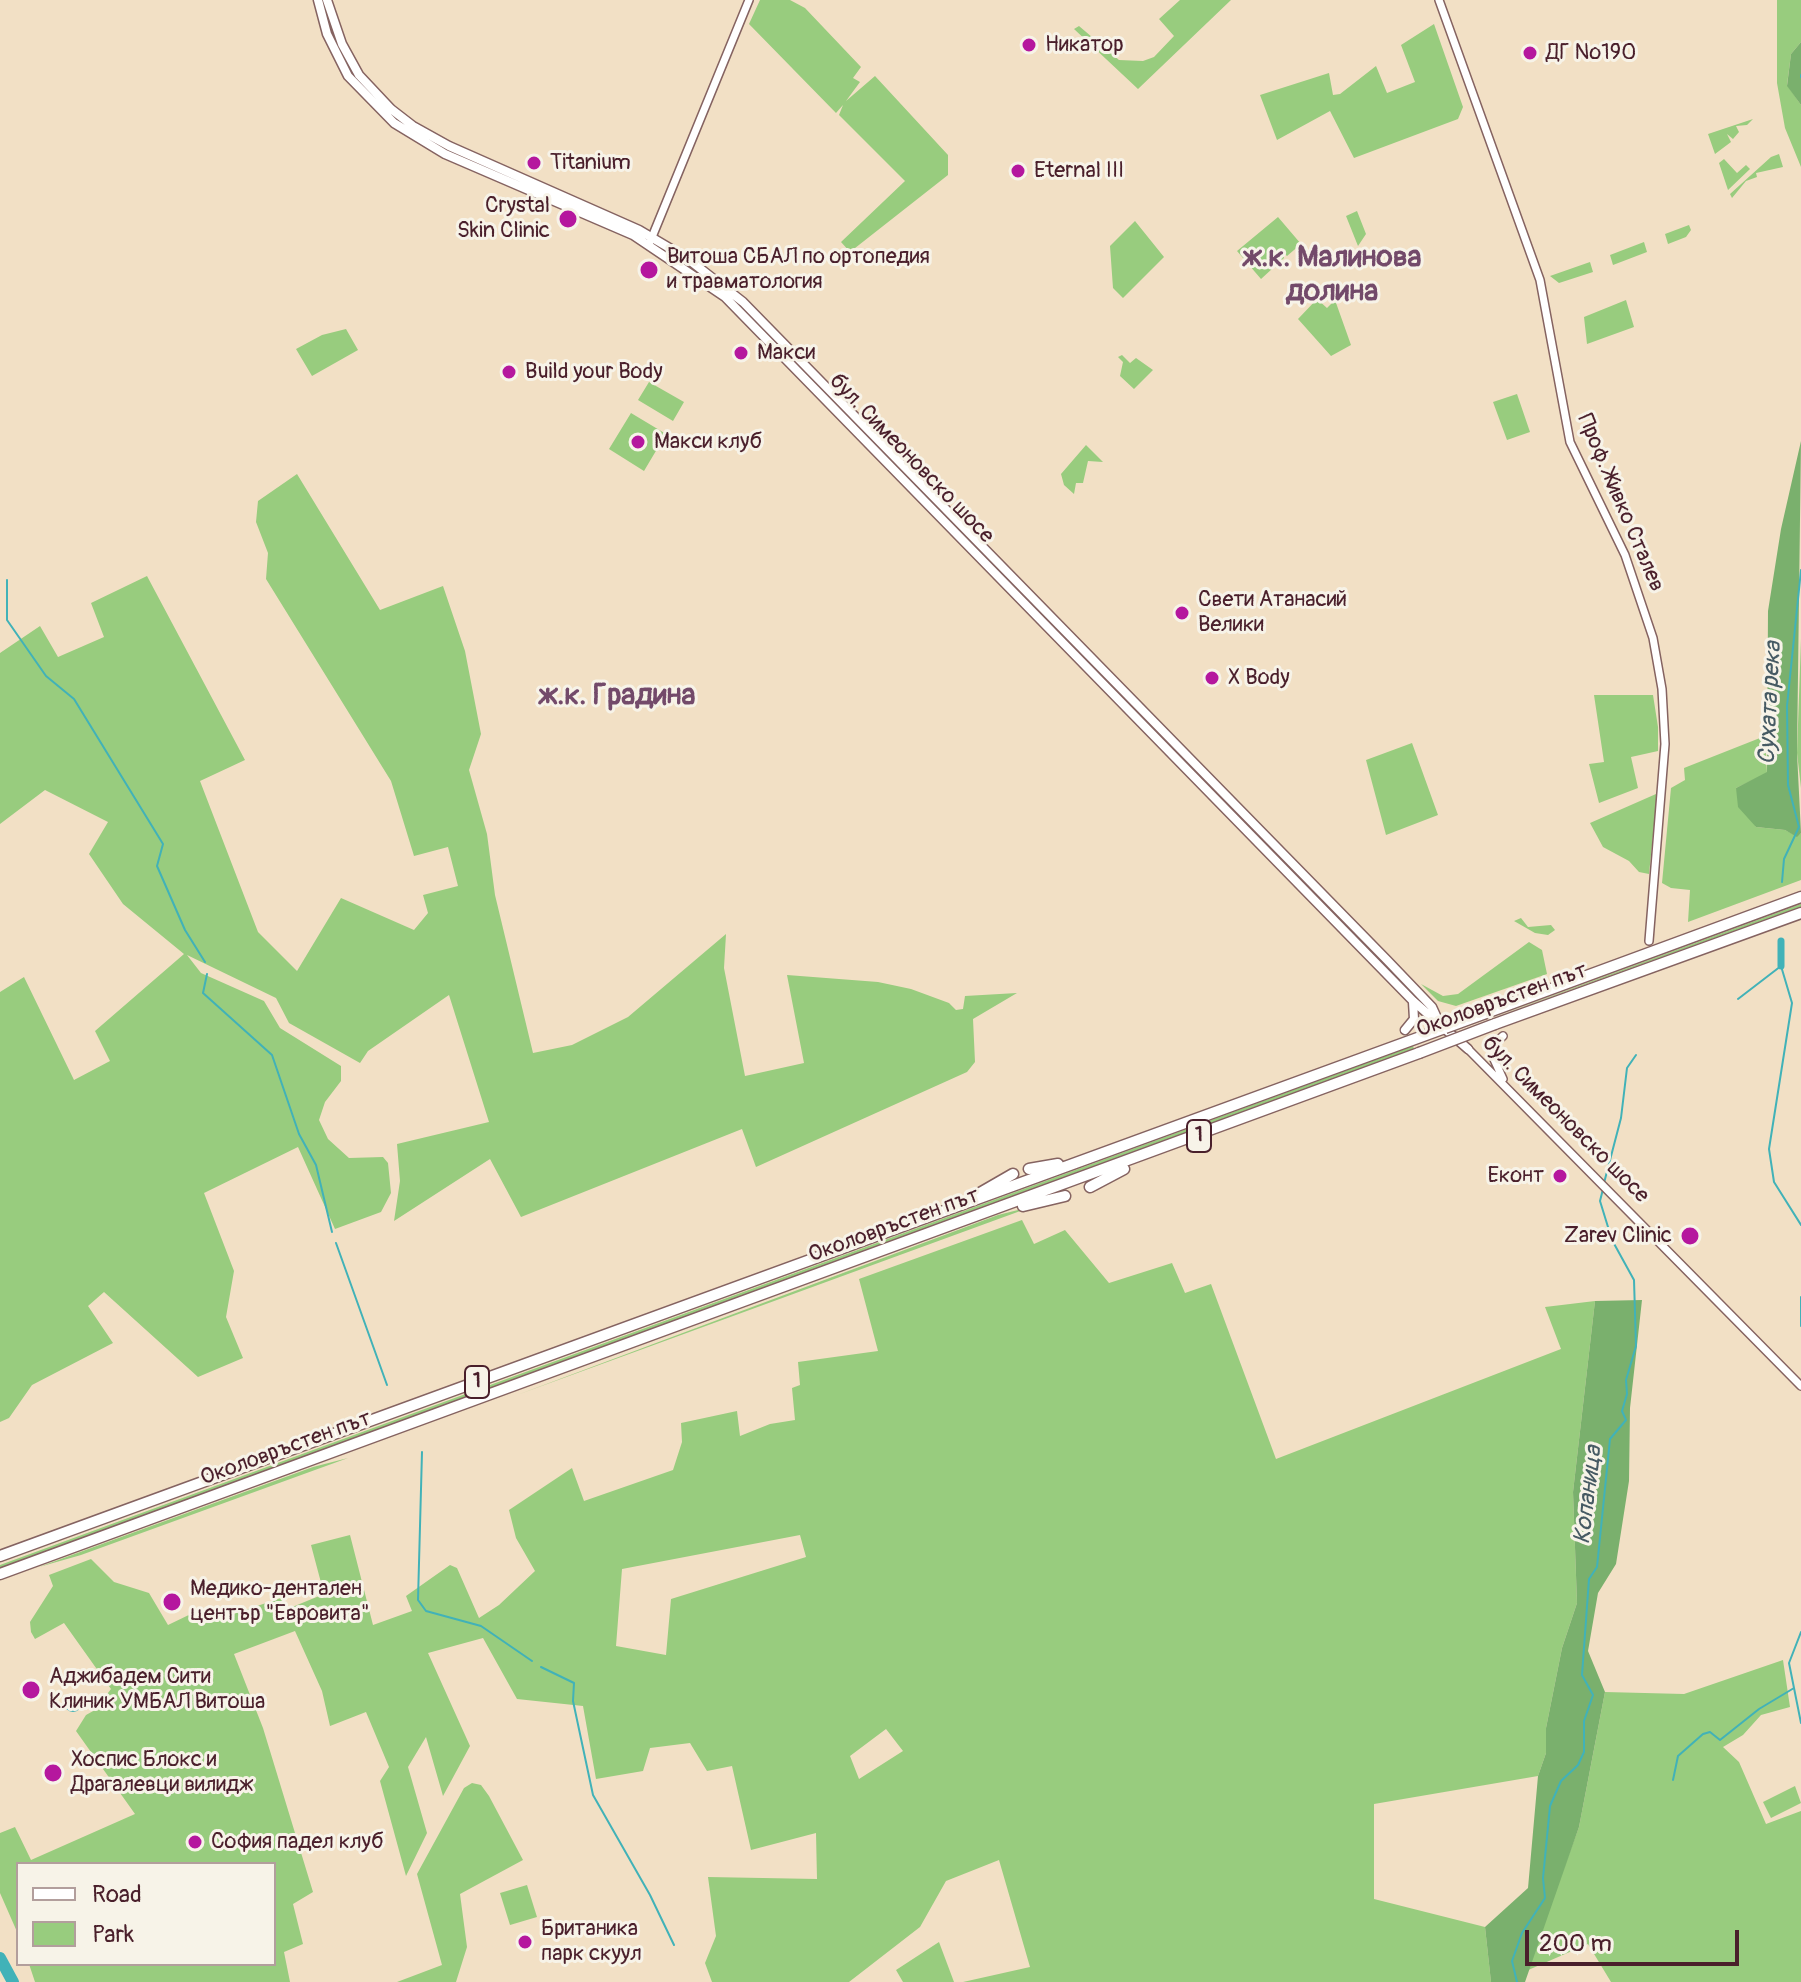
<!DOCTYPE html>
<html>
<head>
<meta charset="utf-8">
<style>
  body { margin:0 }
  #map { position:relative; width:1801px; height:1982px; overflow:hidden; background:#f2e0c5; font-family:Pangolin,sans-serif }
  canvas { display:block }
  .legend { position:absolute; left:16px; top:1862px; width:260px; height:104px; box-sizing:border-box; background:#f7f3e8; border:2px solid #b29e9c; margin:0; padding:10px 14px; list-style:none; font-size:24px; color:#4a1f2b }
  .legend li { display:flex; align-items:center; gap:16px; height:40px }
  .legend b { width:40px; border:2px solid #b29e9c }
  .scale { position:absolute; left:1525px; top:1930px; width:214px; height:36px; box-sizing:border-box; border:4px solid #4a1f2b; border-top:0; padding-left:10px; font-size:24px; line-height:28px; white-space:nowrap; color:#4a1f2b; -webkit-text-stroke:6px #f7f3e8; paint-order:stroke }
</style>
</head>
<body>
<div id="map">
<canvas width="1801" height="1982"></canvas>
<ul class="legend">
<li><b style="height:10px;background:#fff"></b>Road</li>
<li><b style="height:22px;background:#98cc7e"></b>Park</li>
</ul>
<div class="scale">200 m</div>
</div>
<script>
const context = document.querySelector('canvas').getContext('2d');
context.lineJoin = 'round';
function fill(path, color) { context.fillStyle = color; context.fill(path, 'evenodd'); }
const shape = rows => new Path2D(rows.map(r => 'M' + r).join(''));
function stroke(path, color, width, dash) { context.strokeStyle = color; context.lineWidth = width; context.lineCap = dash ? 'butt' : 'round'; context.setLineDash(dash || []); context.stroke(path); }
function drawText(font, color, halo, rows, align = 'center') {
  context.font = font + ' Pangolin,sans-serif'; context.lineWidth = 6; context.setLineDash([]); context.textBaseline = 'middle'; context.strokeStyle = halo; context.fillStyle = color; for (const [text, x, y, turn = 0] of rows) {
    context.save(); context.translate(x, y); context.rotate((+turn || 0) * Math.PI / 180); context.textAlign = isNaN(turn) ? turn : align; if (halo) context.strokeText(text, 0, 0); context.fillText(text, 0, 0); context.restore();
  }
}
const green = shape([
  [760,0,790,0,805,8,861,67,853,78,860,82,846,101,875,76,948,155,948,175,850,252,841,242,905,181,839,115,843,105,836,113,749,24],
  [1180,0,1231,0,1138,89,1074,29,1079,26,1119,60,1143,61,1154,57,1174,36,1159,19],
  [1777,0,1801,0,1801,42,1791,54,1787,85,1801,105,1801,167,1785,128,1777,83],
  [1434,24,1463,107,1458,119,1354,158,1330,111,1277,140,1260,95,1329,73,1333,95,1340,94,1376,66,1387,93,1415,82,1401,45],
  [1753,119,1747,125,1736,126,1739,132,1733,139,1727,134,1731,142,1715,154,1708,134],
  [1779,154,1783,167,1756,173,1757,177,1746,181,1732,198,1730,194,1771,157],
  [1724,159,1737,173,1746,165,1750,169,1728,190,1719,163],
  [1357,211,1366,234,1358,246,1346,216],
  [1278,217,1301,244,1287,256,1284,253,1284,258,1261,279,1237,251],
  [1135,221,1164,257,1123,298,1113,288,1110,246],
  [1689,225,1691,230,1686,237,1668,244,1665,234],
  [1644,242,1647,252,1613,265,1610,255],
  [1590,262,1593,272,1559,283,1550,276],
  [1317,299,1327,308,1335,300,1351,345,1331,356,1298,319],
  [1626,300,1634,327,1587,344,1584,317],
  [346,329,358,350,312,376,296,349,322,335],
  [1122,355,1130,363,1136,358,1153,370,1134,389,1120,376,1123,362,1118,357],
  [649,382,684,402,673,421,638,400],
  [1517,394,1530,432,1507,440,1493,402],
  [631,413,666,434,644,471,609,449],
  [1086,445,1103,462,1088,461,1083,483,1076,483,1074,494,1064,485,1061,474],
  [297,474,380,610,443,586,465,651,481,734,469,770,487,834,495,895,533,1053,572,1045,628,1017,726,934,724,968,745,1076,804,1063,787,975,878,982,911,989,949,1003,956,1010,963,1009,965,996,1017,993,973,1019,975,1062,967,1072,756,1167,742,1129,521,1217,490,1159,394,1221,400,1181,397,1144,489,1122,449,995,368,1051,360,1063,289,1023,276,998,187,955,201,973,264,1001,280,1028,341,1066,341,1081,325,1102,319,1120,328,1139,349,1158,383,1157,388,1163,391,1193,381,1212,335,1229,298,1147,204,1193,234,1271,226,1317,243,1358,198,1377,104,1292,88,1306,113,1343,32,1385,9,1418,0,1422,0,992,24,977,74,1080,110,1061,95,1031,184,954,123,904,89,854,108,822,45,790,0,824,0,653,40,626,58,657,104,637,91,603,147,576,245,760,200,781,258,932,297,971,341,898,414,930,428,913,423,895,458,886,448,847,414,856,391,781,266,579,268,553,256,522,258,501],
  [1801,639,1801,788,1797,753],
  [1594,695,1653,695,1658,727,1658,751,1631,757,1638,788,1599,803,1589,764,1604,762],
  [1765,736,1767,773,1736,788,1756,827,1785,830,1797,836,1801,833,1801,880,1688,922,1690,890,1671,888,1662,883,1671,788,1685,780,1684,768],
  [1412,743,1438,815,1386,835,1366,760],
  [1656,794,1657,796,1649,874,1639,872,1629,861,1603,847,1590,823],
  [1801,904,1801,907,1492,1018],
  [1521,918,1528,927,1551,925,1555,930,1548,935,1535,933,1514,921],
  [1529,942,1542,950,1547,974,1456,1006,1438,1001,1421,984,1443,996,1458,994],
  [1413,1046,1414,1049,0,1568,0,1565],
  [1034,1206,517,1395,998,1215],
  [1022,1220,1034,1244,1065,1230,1109,1283,1172,1263,1185,1293,1211,1284,1276,1459,1561,1349,1545,1307,1595,1301,1573,1492,1577,1603,1562,1648,1546,1728,1546,1753,1538,1776,1374,1804,1374,1899,1485,1927,1491,1982,963,1982,1030,1967,999,1860,946,1881,920,1927,849,1982,712,1982,705,1963,716,1936,708,1877,817,1879,816,1833,751,1850,732,1766,707,1771,690,1743,650,1748,643,1771,596,1779,583,1706,517,1699,483,1638,428,1653,470,1746,443,1796,426,1737,408,1767,427,1833,406,1876,380,1781,389,1767,366,1712,330,1726,322,1691,295,1631,234,1654,263,1728,313,1892,293,1904,303,1944,284,1952,290,1982,35,1982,29,1964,274,1964,274,1864,18,1864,18,1934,0,1893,0,1833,15,1827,31,1860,135,1814,76,1731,86,1715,95,1710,111,1689,64,1623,35,1639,31,1632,30,1622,53,1586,49,1575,91,1559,114,1582,149,1593,168,1625,195,1612,200,1625,281,1598,285,1610,324,1594,311,1545,350,1535,373,1625,412,1611,406,1596,450,1565,457,1568,479,1618,499,1605,535,1571,516,1538,509,1510,572,1468,584,1501,673,1470,682,1442,681,1423,737,1411,740,1436,770,1424,795,1420,792,1388,800,1385,798,1362,878,1351,859,1279],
  [800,1535,806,1557,671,1599,666,1655,616,1646,622,1569],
  [886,1729,903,1751,859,1779,850,1756],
  [348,1458,81,1555,39,1567,313,1467],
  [1783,1660,1790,1707,1761,1715,1743,1735,1723,1747,1739,1762,1766,1824,1801,1811,1801,1982,1611,1982,1588,1944,1526,1971,1579,1827,1605,1692,1684,1694],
  [472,1783,481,1785,489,1796,523,1860,460,1894,467,1947,456,1982,397,1982,442,1965,417,1874,464,1788],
  [1795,1786,1801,1803,1771,1818,1763,1802],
  [527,1885,537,1917,510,1925,500,1893],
  [939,1942,954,1982,903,1982,896,1970]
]);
const forest = shape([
  [1801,42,1801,105,1787,86,1791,54],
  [1801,441,1797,753,1801,833,1797,837,1785,830,1756,827,1738,807,1736,788,1767,772,1768,611,1781,529],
  [1642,1300,1630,1408,1629,1481,1616,1564,1598,1593,1588,1651,1605,1692,1579,1827,1525,1982,1491,1982,1485,1927,1528,1888,1538,1776,1546,1753,1546,1728,1562,1648,1577,1603,1573,1492,1595,1301]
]);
const water = shape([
  '64 1703a9 9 0 1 1 18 0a9 9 0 1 1-18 0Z'
]);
const stream = shape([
  [1801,75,1801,77],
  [7,580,7,620,46,676,74,699,163,844,157,866,185,930,205,962],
  [1782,882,1784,859,1799,827,1788,785,1787,706,1801,570],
  [207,974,203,993,272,1055,299,1134,316,1165,332,1232],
  [1738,999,1781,966,1792,1003,1769,1149,1774,1182,1801,1225],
  [1604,1183,1621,1118,1627,1068,1636,1055],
  [336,1243,387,1385],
  [1801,1297,1801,1326],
  [422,1452,418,1600,426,1611,481,1626,532,1661],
  [1801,1632,1789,1663,1801,1723],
  [541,1667,574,1683,573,1701,593,1795,650,1895,674,1945],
  [1673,1780,1678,1756,1703,1734,1710,1732,1720,1740,1759,1709,1794,1688],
  [1517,1982,1512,1961,1522,1933,1545,1898,1543,1878,1550,1806,1561,1781,1578,1765,1584,1752,1584,1721,1593,1695,1582,1675,1589,1579,1597,1567,1610,1439,1626,1420,1622,1411,1627,1394,1626,1380,1636,1346,1634,1280,1612,1240,1600,1201,1603,1189]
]);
const canal = shape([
  [1781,966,1781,941]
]);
const river = shape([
  [0,1958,13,1982]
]);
const tertiary = shape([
  [1439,0,1540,280,1570,442,1625,555,1653,638,1662,689,1665,744,1649,941],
  [650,242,749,0],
  [1503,1036,1495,1043,1492,1055,1503,1079],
  [1468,1049,1801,1386]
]);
const secondary = shape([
  [318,0,327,34,348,76,394,123,445,154,633,235,725,297,1413,1001,1468,1049],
  [327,0,342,44,359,75,391,109,413,126,449,146,639,230,688,259,743,302,1387,960,1432,1007,1437,1018],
  [1405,1030,1414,1019,1413,1002]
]);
const trunk = shape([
  [1486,1013,1801,897],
  [1495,1024,1801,913],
  [1029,1169,1058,1164],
  [1090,1187,1124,1169],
  [980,1193,1013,1174],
  [1023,1206,1065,1196],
  [0,1556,1445,1028],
  [0,1574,1419,1053]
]);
const trunkBridge = shape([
  [1445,1028,1486,1013],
  [1419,1053,1495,1024]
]);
const markers = [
  [1029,45,8,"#b5179e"],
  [1530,53,8,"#b5179e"],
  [534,163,8,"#b5179e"],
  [1018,171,8,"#b5179e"],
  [568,219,10,"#b5179e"],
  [649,270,10,"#b5179e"],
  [741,353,8,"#b5179e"],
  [509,372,8,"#b5179e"],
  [638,442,8,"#b5179e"],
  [1182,613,8,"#b5179e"],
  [1212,678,8,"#b5179e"],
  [1560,1176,8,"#b5179e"],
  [1690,1236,10,"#b5179e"],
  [172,1602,10,"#b5179e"],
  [31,1690,10,"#b5179e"],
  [53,1773,10,"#b5179e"],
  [195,1842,8,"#b5179e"],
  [525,1942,8,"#b5179e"]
];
const shields = [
  [1199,1136,24],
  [477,1382,24]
];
const shieldNames = [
  ["1",1199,1136],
  ["1",477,1382]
];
const poiNames = [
  ["Никатор",1045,45],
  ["ДГ №190",1546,53],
  ["Titanium",550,163],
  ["Eternal III",1034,171],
  ["Crystal",550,206,"right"],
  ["Skin Clinic",550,231,"right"],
  ["Витоша СБАЛ по ортопедия",667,257],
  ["и травматология",667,282],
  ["Макси",757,353],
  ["Build your Body",525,372],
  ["Макси клуб",654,442],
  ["Свети Атанасий",1198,600],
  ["Велики",1198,625],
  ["X Body",1228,678],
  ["Еконт",1544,1176,"right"],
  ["Zarev Clinic",1672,1236,"right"],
  ["Медико-дентален",190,1589],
  ["център \"Евровита\"",190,1614],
  ["Аджибадем Сити",49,1677],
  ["Клиник УМБАЛ Витоша",49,1702],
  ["Хоспис Блокс и",71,1760],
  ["Драгалевци вилидж",71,1785],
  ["София падел клуб",211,1842],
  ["Британика",541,1929],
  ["парк скуул",541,1954]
];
const streetNames = [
  ["бул. Симеоновско шосе",911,459,46],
  ["Проф. Живко Сталев",1620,503,67],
  ["Околовръстен път",1502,1001,-20],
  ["бул. Симеоновско шосе",1565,1120,45],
  ["Околовръстен път",894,1226,-20],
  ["Околовръстен път",286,1449,-20]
];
const waterNames = [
  ["Сухата река",1771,703,-87],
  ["Копаница",1589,1495,-83]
];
const districtNames = [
  ["ж.к. Малинова",1332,258],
  ["долина",1332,292],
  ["ж.к. Градина",617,696]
];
fill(green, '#98cc7e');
fill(forest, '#7ab06d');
fill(water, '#41b2b8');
stroke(stream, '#41b2b8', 2);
stroke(canal, '#41b2b8', 7);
stroke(river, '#41b2b8', 12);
stroke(tertiary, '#856361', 10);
stroke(secondary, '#856361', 11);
stroke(trunk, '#856361', 13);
stroke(tertiary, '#fff', 7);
stroke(secondary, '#fff', 8);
stroke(trunk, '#fff', 10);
stroke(trunkBridge, '#856361', 13, []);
stroke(trunkBridge, '#fff', 10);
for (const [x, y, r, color] of markers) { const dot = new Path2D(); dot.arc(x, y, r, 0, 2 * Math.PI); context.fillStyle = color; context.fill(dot); stroke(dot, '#f7f3e8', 3); }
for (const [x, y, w] of shields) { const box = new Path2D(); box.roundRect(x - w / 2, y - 16, w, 32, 6); context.fillStyle = '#f7f3e8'; context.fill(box); stroke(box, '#4a1f2b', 2); }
drawText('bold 20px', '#4a1f2b', null, shieldNames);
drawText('22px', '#4a1f2b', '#f7f3e8', poiNames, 'left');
drawText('22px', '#4a1f2b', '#f7f3e8', streetNames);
drawText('italic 24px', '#465a63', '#f7f3e8', waterNames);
drawText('bold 30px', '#734a6a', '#f7f3e8', districtNames);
</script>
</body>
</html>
